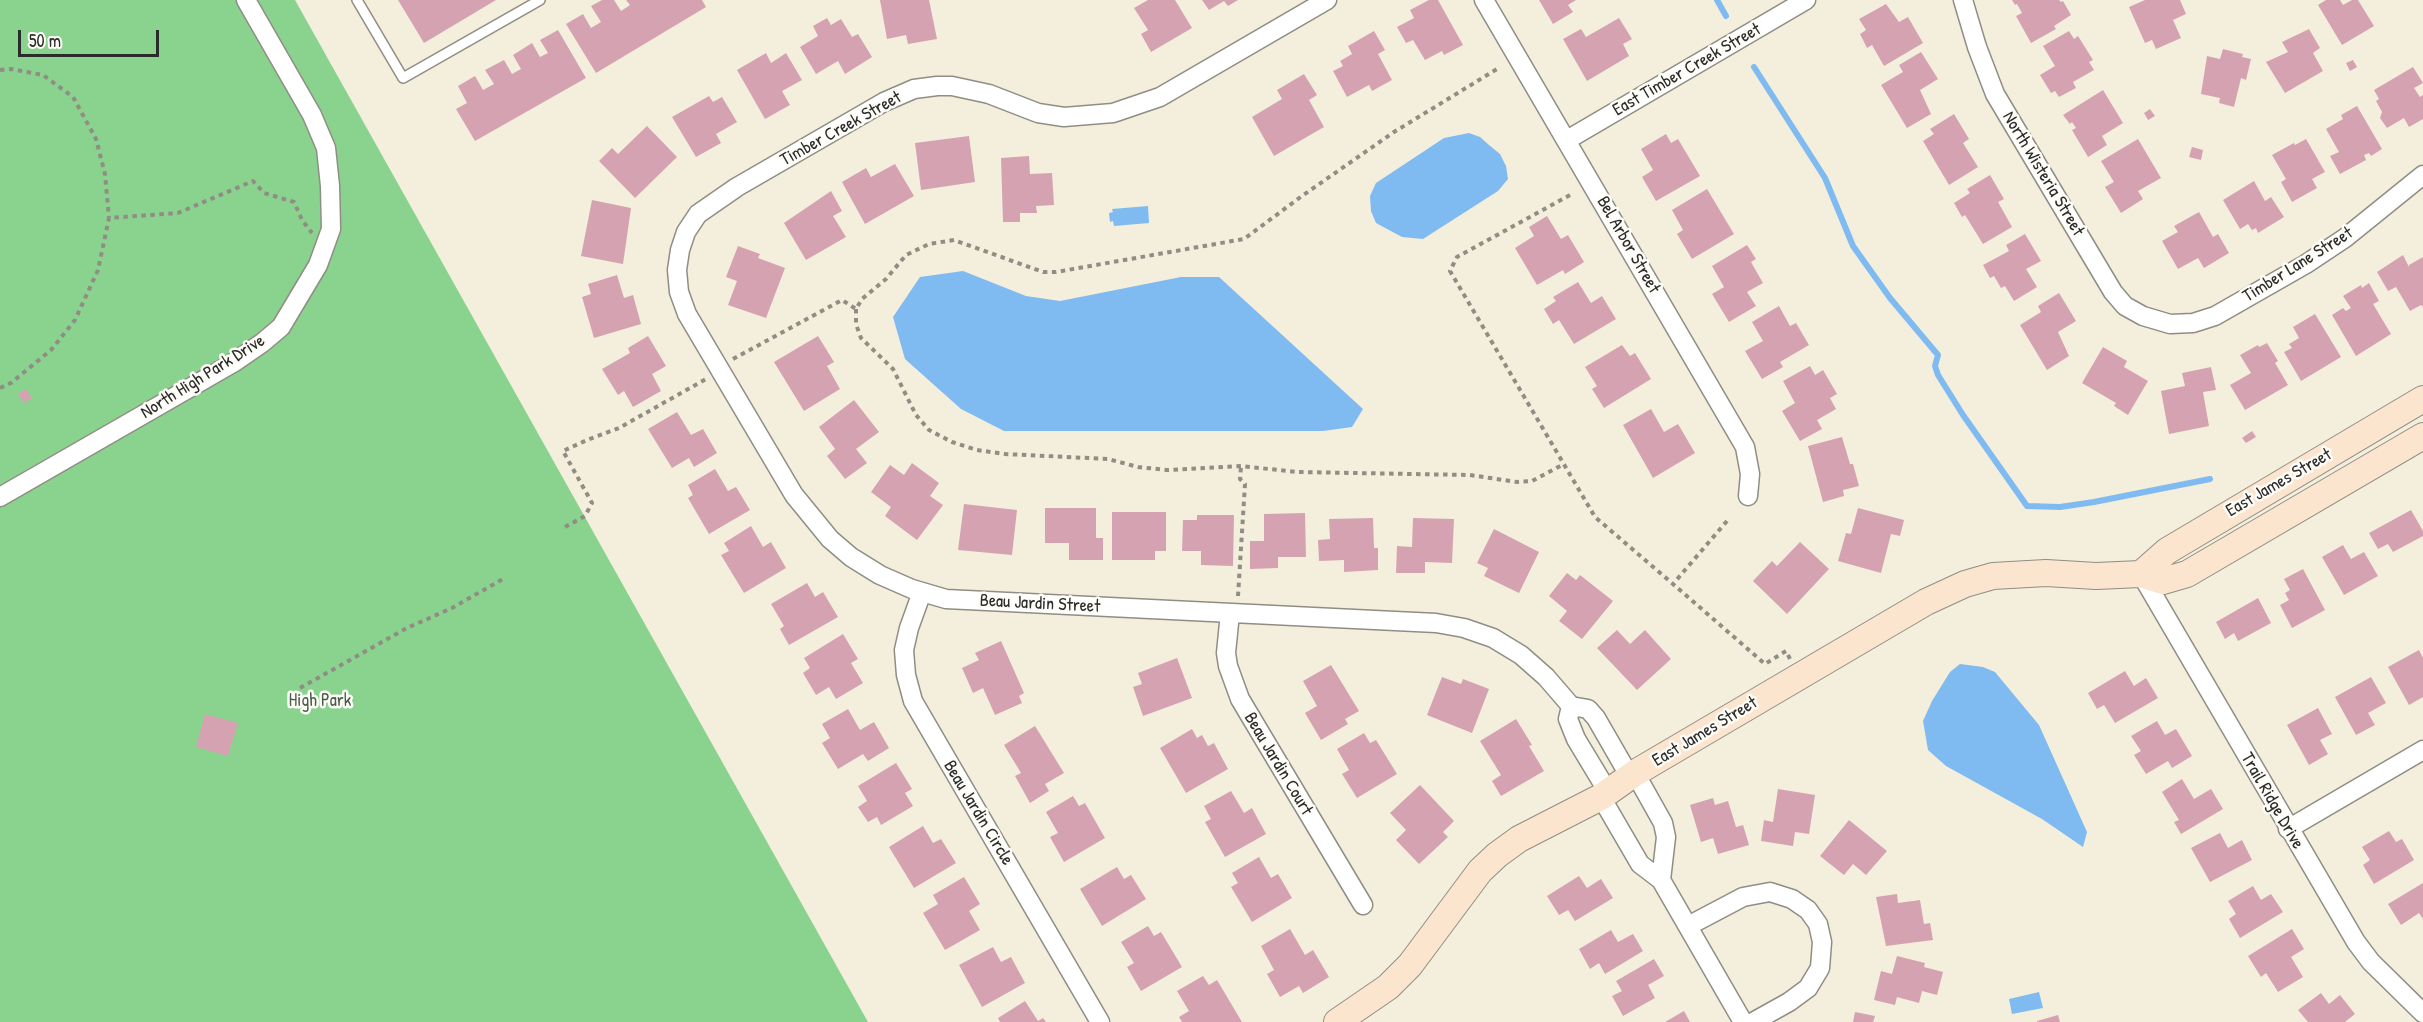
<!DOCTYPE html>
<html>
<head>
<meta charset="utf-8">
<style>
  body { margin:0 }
  #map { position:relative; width:2423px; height:1022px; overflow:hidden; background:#f4efdc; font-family:"Patrick Hand",sans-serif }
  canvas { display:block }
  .scale { position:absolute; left:18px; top:30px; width:141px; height:27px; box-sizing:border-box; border:3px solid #2b2b2b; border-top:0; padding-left:8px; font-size:18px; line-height:21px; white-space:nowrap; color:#2b2b2b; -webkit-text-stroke:4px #fdfcf7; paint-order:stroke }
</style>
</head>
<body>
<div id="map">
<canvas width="2423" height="1022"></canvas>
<div class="scale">50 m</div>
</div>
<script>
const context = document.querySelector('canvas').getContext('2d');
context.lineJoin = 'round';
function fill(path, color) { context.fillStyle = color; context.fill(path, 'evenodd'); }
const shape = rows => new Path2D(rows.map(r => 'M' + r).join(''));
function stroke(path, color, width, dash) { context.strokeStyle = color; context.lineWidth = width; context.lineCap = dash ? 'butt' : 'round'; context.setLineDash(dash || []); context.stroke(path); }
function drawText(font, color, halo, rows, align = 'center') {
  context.font = font + ' "Patrick Hand",sans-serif'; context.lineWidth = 5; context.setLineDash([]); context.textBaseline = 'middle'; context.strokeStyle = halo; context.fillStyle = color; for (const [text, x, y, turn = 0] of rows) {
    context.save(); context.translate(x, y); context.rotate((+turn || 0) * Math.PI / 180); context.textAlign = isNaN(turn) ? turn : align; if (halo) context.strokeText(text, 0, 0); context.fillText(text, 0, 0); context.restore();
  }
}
const green = shape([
  [0,0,295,0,868,1022,0,1022]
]);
const water = shape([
  [1469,133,1480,137,1489,145,1500,154,1506,166,1508,179,1498,191,1423,239,1402,237,1376,223,1371,211,1370,196,1376,183,1444,138],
  [1148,206,1149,223,1114,226,1113,221,1110,222,1109,213,1113,212,1112,209],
  [963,271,1026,296,1060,301,1181,277,1219,277,1363,409,1352,427,1323,431,1004,431,961,409,905,359,893,317,920,277],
  [1960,664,1983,667,1995,672,2039,725,2087,832,2083,847,2042,819,1946,766,1928,750,1923,721,1932,701,1950,672],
  [2039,992,2043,1008,2012,1014,2009,999]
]);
const stream = shape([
  [1717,0,1726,16],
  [1754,67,1825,178,1853,246,1890,298,1938,355,1935,366,1938,375,1963,415,2027,506,2060,507,2094,502,2210,479]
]);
const building = shape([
  [398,0,496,0,424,43],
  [602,0,614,0,621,11,630,5,626,0,702,0,706,7,596,73,566,24,583,14,591,28,601,22,591,6],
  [880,0,929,0,937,39,908,44,906,35,887,39],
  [1148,0,1175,0,1192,28,1151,52,1141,34,1148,30,1134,8],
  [1202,0,1238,0,1228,6,1224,1,1209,10],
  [1429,0,1438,0,1463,45,1444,55,1442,51,1425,60,1413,40,1406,43,1397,27,1414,18,1410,10],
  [1539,0,1576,0,1568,5,1573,12,1553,24],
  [2012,0,2059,0,2061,2,2063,1,2071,15,2054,26,2056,29,2031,43,2016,16,2022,13,2017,4,2015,5],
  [2145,0,2180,0,2186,14,2173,20,2181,38,2156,49,2152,40,2145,43,2129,7],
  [2326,0,2340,0,2343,5,2352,0,2358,0,2374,26,2342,45,2318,5],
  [1886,4,1899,22,1908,17,1923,43,1884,66,1872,45,1867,48,1860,34,1866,30,1859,19],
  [827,18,831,25,841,19,852,37,858,34,872,57,845,74,838,61,816,74,800,47,818,36,813,26],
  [1619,18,1632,39,1623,44,1629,56,1587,81,1563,39,1581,29,1586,37],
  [2309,29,2320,48,2313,53,2323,71,2285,93,2266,62,2288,52,2282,42],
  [558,30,586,78,475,141,456,109,467,103,458,86,475,76,483,90,494,84,485,70,504,60,512,74,521,69,513,55,532,43,540,57,548,53,540,40],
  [1374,31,1385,50,1378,54,1392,80,1372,91,1369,85,1347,97,1333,71,1343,66,1340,61,1352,54,1348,46],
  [2069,31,2074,39,2078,36,2093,60,2089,62,2094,70,2073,82,2076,88,2059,97,2055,91,2051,93,2040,75,2055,66,2043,46],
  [2223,49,2243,54,2242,57,2251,59,2246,80,2241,78,2234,107,2219,103,2220,98,2201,94,2207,56,2220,59],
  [1921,52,1938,79,1920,90,1931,114,1907,128,1881,85,1903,72,1899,65],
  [766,53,771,63,786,53,802,80,782,91,790,105,765,119,737,70],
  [2353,60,2357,67,2350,71,2346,63],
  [2413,67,2423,83,2414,88,2420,97,2423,95,2423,119,2409,127,2404,118,2387,128,2380,118,2382,112,2376,101,2379,99,2374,90],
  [1304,74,1317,95,1309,100,1324,127,1274,156,1252,117,1282,99,1277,90],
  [2103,90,2123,123,2102,136,2107,145,2088,157,2072,130,2076,128,2072,122,2070,124,2063,115],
  [709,96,713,102,722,97,737,122,716,134,721,143,696,157,672,117],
  [2357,106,2382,149,2371,156,2369,153,2364,155,2366,160,2340,174,2330,156,2339,152,2326,129,2343,119,2341,115],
  [2150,109,2155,116,2148,120,2144,113],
  [1954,114,1969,139,1963,143,1978,167,1949,185,1923,141,1934,134,1930,129],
  [647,126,677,157,635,198,599,161,612,148,618,154],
  [1666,134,1671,143,1678,139,1700,176,1656,201,1642,177,1653,170,1641,149],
  [969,136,975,182,921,190,915,143],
  [2138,139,2161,178,2138,191,2143,199,2121,213,2105,187,2114,182,2101,161],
  [2306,139,2325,172,2312,179,2317,188,2292,202,2281,182,2286,179,2272,155,2294,143,2295,145],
  [2192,147,2203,150,2201,160,2189,157],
  [1029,156,1030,174,1052,173,1054,205,1036,206,1037,213,1020,213,1020,222,1003,222,1001,158],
  [895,164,914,196,865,224,842,182,866,168,871,177],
  [1990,175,2004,199,1998,202,2012,227,1983,244,1965,215,1962,217,1954,203,1970,193,1967,189],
  [2254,181,2265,201,2271,197,2284,217,2258,233,2256,228,2252,230,2248,224,2240,229,2223,200],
  [1707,189,1734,234,1692,259,1677,234,1683,230,1672,210],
  [831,191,842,211,833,216,846,237,806,260,784,223],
  [592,200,631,208,623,264,581,256],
  [2199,212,2213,237,2218,234,2229,253,2204,268,2198,258,2178,269,2162,241,2178,232,2174,226],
  [1547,216,1561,239,1568,235,1584,262,1565,274,1563,270,1537,285,1515,248,1534,236,1529,227],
  [2025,234,2041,261,2026,269,2037,287,2014,301,2005,286,2001,288,1994,276,1990,278,1983,265,2009,251,2006,245],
  [1747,245,1756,259,1751,262,1763,283,1747,292,1756,306,1729,322,1712,294,1724,287,1712,266],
  [738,246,760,254,758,258,785,268,766,318,728,305,737,281,726,277],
  [2403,255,2409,267,2409,265,2423,257,2423,307,2421,305,2410,311,2396,287,2388,291,2377,272],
  [617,275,624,298,633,295,641,324,594,338,582,297,591,294,588,284],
  [1578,282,1591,303,1602,296,1616,319,1574,344,1559,320,1553,324,1544,309,1556,301,1553,297],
  [2369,283,2379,301,2373,304,2391,334,2356,356,2332,315,2343,308,2346,311,2351,308,2343,296,2361,285,2362,288],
  [2059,293,2076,321,2058,332,2069,356,2047,370,2020,325,2041,312,2038,306],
  [1779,306,1790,326,1796,323,1809,345,1780,362,1783,367,1762,379,1745,351,1763,341,1752,322],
  [2315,314,2341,357,2301,381,2284,352,2292,348,2289,344,2299,338,2293,327],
  [648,336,666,366,652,374,661,391,633,407,624,391,618,395,602,369,630,353,628,348],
  [818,336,834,362,827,366,840,389,804,411,774,362],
  [2267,343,2278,361,2275,363,2288,385,2245,410,2230,385,2251,373,2240,355,2258,345,2259,347],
  [1622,345,1630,356,1635,353,1651,379,1604,408,1592,389,1597,386,1585,367],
  [2103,347,2127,361,2124,367,2148,381,2128,415,2114,406,2116,403,2082,383],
  [1810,366,1815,375,1823,370,1837,394,1830,398,1836,409,1817,420,1822,429,1800,441,1782,411,1795,403,1783,381],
  [2211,367,2216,390,2203,392,2209,426,2169,434,2161,391,2185,386,2182,373],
  [26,389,32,398,24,403,18,394],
  [854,400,879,432,856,449,867,463,845,479,827,456,835,449,819,427],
  [1651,409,1664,432,1678,424,1695,453,1653,478,1623,425],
  [677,412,691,435,703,429,717,453,694,467,689,458,672,468,648,429],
  [2252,431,2256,437,2246,443,2242,438],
  [1842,437,1850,464,1853,464,1859,486,1843,490,1844,496,1823,502,1808,446],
  [912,463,939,483,930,496,943,505,917,540,885,516,891,507,871,492,890,465,904,475],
  [715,469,728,491,736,487,750,510,709,534,688,498,693,495,688,485],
  [964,504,1017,510,1012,555,958,550],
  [1045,508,1096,508,1096,538,1103,538,1103,560,1069,560,1069,543,1045,543],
  [1858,508,1904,520,1900,536,1891,534,1881,573,1838,561,1846,533,1851,534],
  [2411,510,2423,531,2423,536,2393,552,2388,544,2378,549,2369,533],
  [1112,512,1166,512,1166,551,1155,551,1155,560,1112,560],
  [1305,513,1306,557,1278,557,1278,568,1250,569,1250,541,1264,541,1264,514],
  [1197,515,1234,515,1233,566,1201,565,1201,551,1182,551,1183,520,1197,520],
  [1373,518,1374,548,1378,548,1378,570,1344,572,1344,560,1319,561,1318,540,1330,539,1329,519],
  [1413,518,1454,519,1452,563,1425,562,1425,573,1396,573,1397,546,1412,547],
  [751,526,763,547,771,542,786,568,744,593,721,555,729,551,724,543],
  [1494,529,1539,552,1519,593,1484,576,1488,568,1477,563],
  [1800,542,1829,569,1787,614,1753,581,1772,561,1777,566],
  [2343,545,2351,559,2364,552,2378,576,2344,595,2322,557],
  [2303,569,2325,610,2292,628,2280,605,2289,600,2285,593,2290,590,2284,579],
  [1567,573,1576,580,1580,575,1613,601,1582,639,1559,621,1567,611,1549,596],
  [807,583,815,597,823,592,838,617,789,645,780,629,784,626,771,604],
  [2258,598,2271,623,2238,641,2234,633,2225,639,2216,622],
  [1617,630,1630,644,1645,630,1671,659,1637,690,1597,648],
  [843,634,858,659,851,663,863,683,836,699,829,687,816,695,803,673,810,668,804,658],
  [1001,641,1024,693,1019,696,1022,703,995,715,983,688,973,693,962,668,979,660,975,653],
  [2419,650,2423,658,2423,697,2409,705,2388,667],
  [1177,658,1192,698,1143,716,1133,687,1142,684,1138,673],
  [1331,665,1359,711,1345,719,1348,724,1321,740,1305,713,1317,706,1303,681],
  [2125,671,2134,686,2146,678,2158,698,2115,723,2104,705,2097,709,2088,693],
  [1442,677,1461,684,1463,679,1489,689,1472,733,1427,715],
  [2371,677,2386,703,2368,713,2375,725,2356,735,2335,697],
  [2318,708,2332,734,2320,740,2328,754,2309,765,2287,725],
  [848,709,860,730,874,722,889,748,868,761,863,754,838,769,822,743,830,738,822,724],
  [205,714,238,723,228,756,196,747],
  [1516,719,1532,745,1529,746,1544,771,1501,796,1492,781,1501,775,1480,741],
  [2157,721,2165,735,2176,729,2192,756,2172,768,2168,761,2146,774,2134,755,2141,751,2131,736],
  [1035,726,1064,773,1045,784,1049,791,1030,803,1015,776,1021,773,1004,745],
  [1192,729,1197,738,1202,735,1208,746,1214,743,1228,769,1186,793,1160,748],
  [1364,733,1370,743,1376,740,1397,774,1357,798,1342,774,1349,770,1337,749],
  [896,763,912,789,905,793,913,806,881,825,877,817,868,822,858,807,867,801,858,786],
  [2182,779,2194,799,2211,789,2223,809,2181,834,2174,822,2179,820,2162,792],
  [1420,785,1454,821,1443,832,1448,837,1419,864,1396,840,1406,830,1390,813],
  [1778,789,1815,795,1809,834,1795,832,1793,846,1761,841,1764,820,1773,822],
  [1231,791,1244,813,1252,808,1266,834,1225,857,1205,822,1211,819,1204,806],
  [1073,796,1079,806,1085,803,1105,838,1064,862,1050,837,1058,833,1046,812],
  [1713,798,1715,805,1728,801,1736,827,1743,825,1749,845,1718,854,1713,838,1701,842,1690,805],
  [1849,820,1887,851,1866,875,1853,864,1844,875,1820,856],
  [923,826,933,843,941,839,956,863,914,888,889,847],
  [2389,831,2396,842,2402,839,2414,860,2374,884,2363,865,2370,860,2362,847],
  [2220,833,2228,848,2242,840,2252,860,2210,882,2191,848],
  [1259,857,1271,878,1278,874,1292,898,1252,922,1231,887,1238,883,1232,873],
  [1117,867,1124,879,1131,875,1146,899,1102,926,1080,889],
  [1579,876,1587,888,1601,879,1613,898,1575,921,1568,910,1559,915,1547,896],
  [964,877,980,904,969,911,980,930,945,950,923,913,938,904,933,895],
  [2423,883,2423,919,2419,913,2401,925,2388,904],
  [2253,886,2261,900,2271,894,2283,912,2240,938,2229,919,2236,914,2228,901],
  [1897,894,1898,903,1920,900,1924,924,1930,923,1933,940,1886,946,1876,897],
  [1148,926,1154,936,1161,932,1182,967,1141,991,1127,967,1134,963,1121,942],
  [1290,929,1305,955,1313,950,1329,977,1303,993,1299,986,1280,997,1267,974,1274,970,1261,946],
  [2292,929,2304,949,2291,957,2303,977,2278,992,2266,973,2261,977,2248,956],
  [1611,930,1618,942,1633,934,1643,951,1605,974,1599,963,1590,969,1579,949],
  [993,947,1001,962,1011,957,1025,983,982,1007,959,965],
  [1897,956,1925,963,1924,967,1943,972,1937,995,1922,991,1919,1003,1897,997,1895,1005,1874,1000,1881,971,1892,974],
  [1654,959,1664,976,1648,985,1655,998,1623,1016,1612,996,1622,991,1616,981],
  [1203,976,1209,985,1217,980,1242,1022,1182,1022,1179,1017,1189,1011,1177,991],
  [2321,993,2329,1004,2340,995,2355,1014,2345,1022,2308,1022,2298,1010],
  [1025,1001,1038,1021,1043,1018,1046,1022,1000,1022,998,1018],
  [1684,1011,1690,1022,1665,1022],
  [1855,1012,1875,1016,1873,1022,1853,1022],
  [2058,1015,2060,1022,2037,1022,2037,1021]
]);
const path = shape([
  [0,70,11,69,43,75,73,97,96,139,105,174,109,218],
  [1570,195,1457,257,1450,271,1595,517,1673,584],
  [856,309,856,324,861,338,893,369,916,415,929,430,952,442,977,450,1005,454,1108,459,1138,467,1167,470,1241,466,1297,472,1470,475,1517,482,1532,481,1564,464],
  [733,359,842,300,856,309,862,299,886,279,906,255,929,244,954,240,1043,272,1056,272,1244,239,1302,196,1394,132,1497,69],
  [0,388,11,383,51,350,75,320,98,270,109,218,178,213,253,181,264,193,294,202,302,220,312,233],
  [1727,521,1673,584,1765,664,1786,651,1790,659],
  [565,527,585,516,592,503,563,451,587,440,619,428,706,379],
  [1238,596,1245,484,1240,479,1241,466],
  [300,688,407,628,452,608,503,579]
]);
const lane = shape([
  [357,0,403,78,540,0]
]);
const street = shape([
  [1327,0,1160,97,1113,113,1064,117,1038,113,989,94,952,86,937,86,914,89,884,102,737,187,698,214,686,232,680,250,677,270,679,292,687,314,794,495,830,539,851,557,880,575,912,589,946,599,1436,623,1464,628,1493,638,1521,655,1546,677,1571,706],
  [1484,0,1745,447,1750,474,1748,496],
  [1963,0,1977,47,1995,94,2113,292,2125,306,2143,316,2170,324,2193,323,2215,316,2306,264,2345,238,2423,175],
  [1567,140,1806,0],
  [0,497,233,363,262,343,281,327,318,265,331,229,330,186,326,148,312,115,246,0],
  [2141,574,2356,942,2371,962,2423,1013],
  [922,592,909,628,904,650,906,675,913,701,1100,1022],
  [1230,613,1226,653,1228,666,1240,699,1363,905],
  [1571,706,1588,709,1596,718,1630,777],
  [1571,706,1568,719,1576,739,1608,792],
  [1635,773,1663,823,1666,837,1661,880],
  [1601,797,1640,864,1661,880,1743,1022],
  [2288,829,2423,750],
  [1688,926,1743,897,1770,892,1792,899,1808,910,1818,924,1822,942,1820,968,1808,988,1789,1002,1753,1022]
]);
const secondary = shape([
  [2141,574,2167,551,2423,399],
  [1337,1022,1388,987,1410,965,1480,871,1497,855,1519,839,1601,797,1635,773,1926,602,1965,584,1993,576,2046,573,2096,576,2141,574,2163,581,2187,574,2423,436]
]);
const streetNames = [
  ["East Timber Creek Street",1687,70,-30],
  ["Timber Creek Street",841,129,-29],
  ["North Wisteria Street",2043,174,59],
  ["Bel Arbor Street",1628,245,60],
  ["Timber Lane Street",2298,265,-32],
  ["North High Park Drive",203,377,-32],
  ["East James Street",2279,483,-30],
  ["Beau Jardin Street",1040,604,3],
  ["East James Street",1705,732,-31],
  ["Beau Jardin Court",1278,764,59],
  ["Trail Ridge Drive",2272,801,60],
  ["Beau Jardin Circle",978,813,59]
];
const parkNames = [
  ["High Park",320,701]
];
fill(green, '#8ad38f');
fill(water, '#7fbaf1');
stroke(stream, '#7fbaf1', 6);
fill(building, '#d5a2b2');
stroke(lane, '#908d84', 12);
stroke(street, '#908d84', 21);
stroke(secondary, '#908d84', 28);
stroke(path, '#908d84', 4, [4.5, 4.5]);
stroke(lane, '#fff', 9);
stroke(street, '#fff', 18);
stroke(secondary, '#fce5cf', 26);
drawText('18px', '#2b2b2b', '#fdfcf7', streetNames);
drawText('18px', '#485d49', '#fdfcf7', parkNames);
</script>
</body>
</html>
